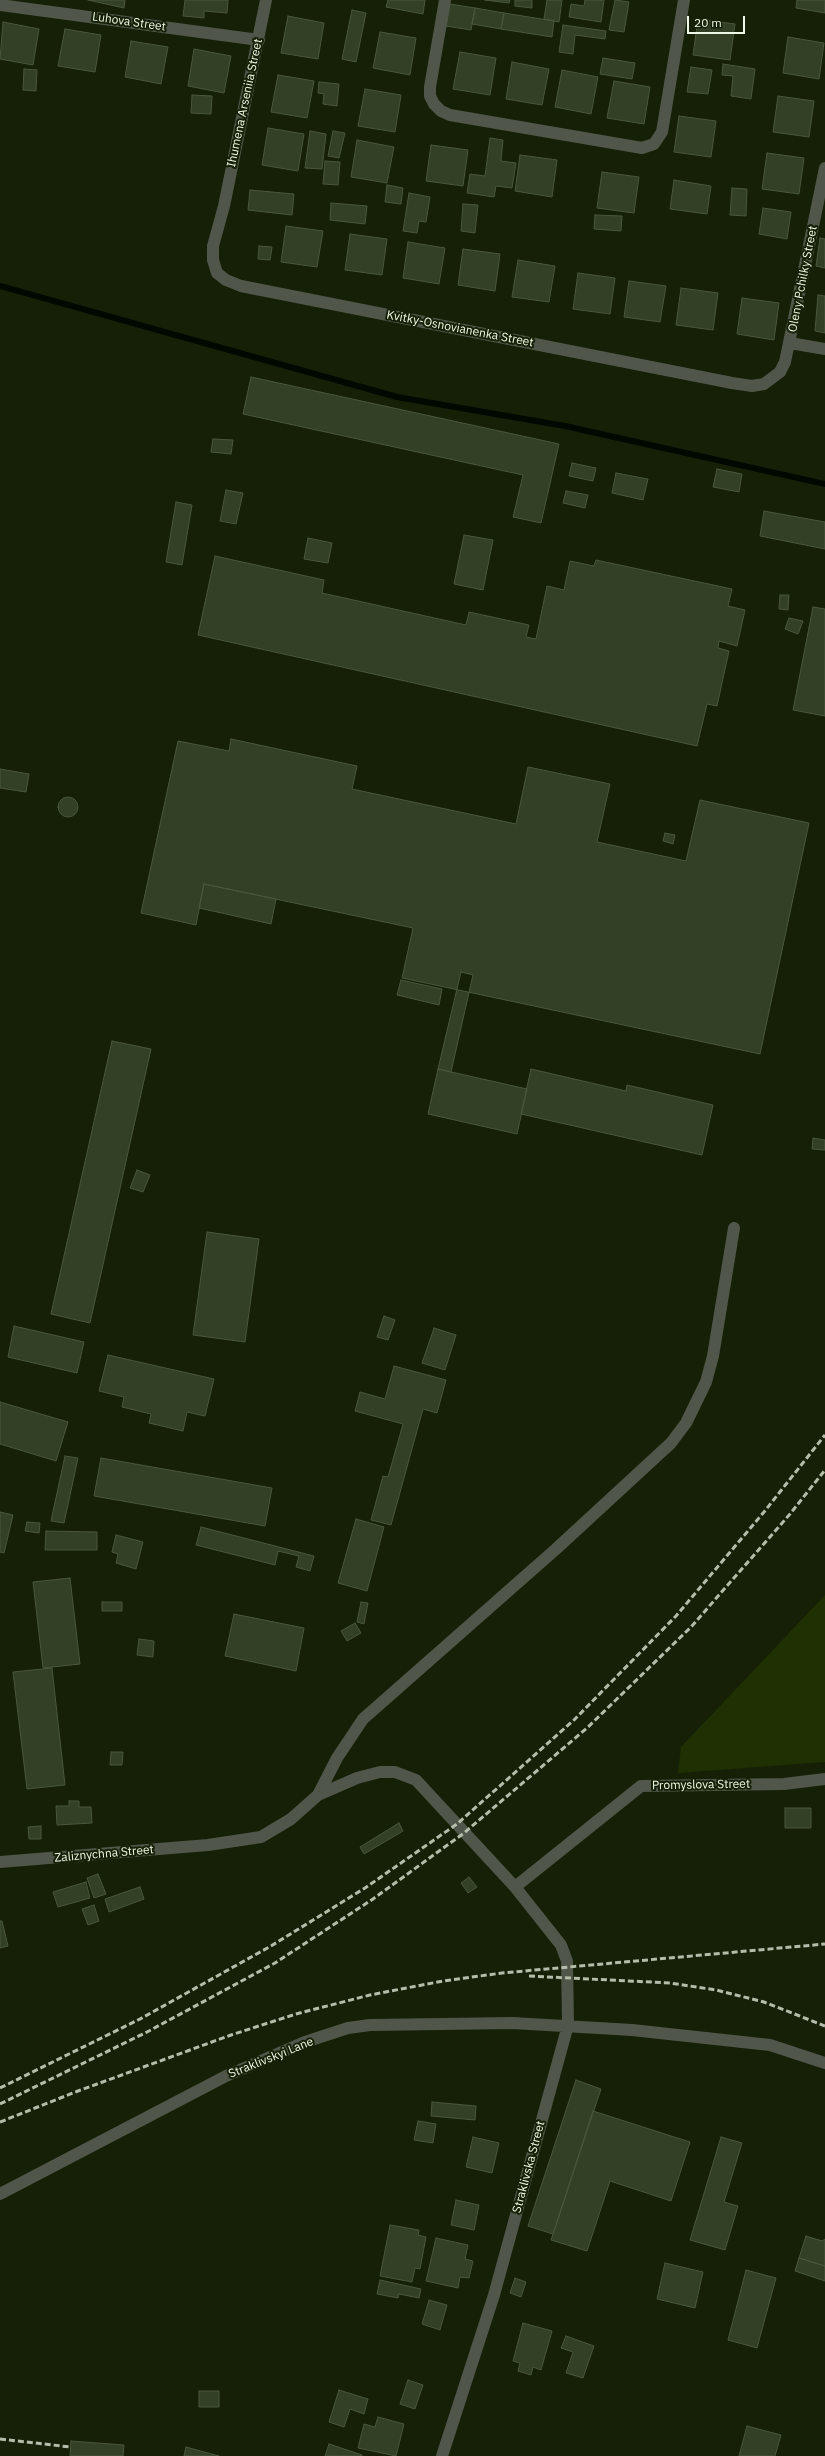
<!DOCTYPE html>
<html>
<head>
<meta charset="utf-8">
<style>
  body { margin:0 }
  #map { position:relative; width:825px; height:2456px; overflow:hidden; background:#152006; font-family:"IBM Plex Sans",sans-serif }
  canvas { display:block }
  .scale { position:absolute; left:687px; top:16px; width:58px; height:18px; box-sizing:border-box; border:2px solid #eff8e7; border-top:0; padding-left:5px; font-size:12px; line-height:14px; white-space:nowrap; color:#eff8e7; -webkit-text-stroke:3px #152006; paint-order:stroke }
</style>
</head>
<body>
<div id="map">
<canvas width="825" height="2456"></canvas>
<div class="scale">20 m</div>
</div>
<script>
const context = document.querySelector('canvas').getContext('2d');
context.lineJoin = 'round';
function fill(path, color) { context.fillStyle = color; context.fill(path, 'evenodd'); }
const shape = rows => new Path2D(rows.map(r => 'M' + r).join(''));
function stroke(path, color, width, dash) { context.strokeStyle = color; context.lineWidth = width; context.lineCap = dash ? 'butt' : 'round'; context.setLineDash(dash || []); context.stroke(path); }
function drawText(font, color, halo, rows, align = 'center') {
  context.font = font + ' "IBM Plex Sans",sans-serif'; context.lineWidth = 4; context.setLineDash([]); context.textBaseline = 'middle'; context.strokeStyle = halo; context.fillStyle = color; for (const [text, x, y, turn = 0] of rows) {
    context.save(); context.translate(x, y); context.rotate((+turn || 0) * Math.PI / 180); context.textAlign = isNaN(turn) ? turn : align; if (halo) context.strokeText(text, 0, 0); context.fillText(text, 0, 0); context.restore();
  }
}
const green = shape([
  [825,1595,825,1762,678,1773,681,1747]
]);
const stream = shape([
  [0,286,397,397,565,426,825,484]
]);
const building = shape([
  [88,0,125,0,124,8,88,0],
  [185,0,228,0,227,13,204,11,204,18,183,16,185,0],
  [388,0,425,0,423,14,386,7,388,0],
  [485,0,510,0,509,3,485,0],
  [515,0,532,0,532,8,515,6,515,0],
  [547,0,562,0,559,22,544,19,547,0],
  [585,0,604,0,601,22,569,17,571,4,584,6,585,0],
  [615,0,629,2,624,32,609,30,615,0],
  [797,0,825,0,825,13,796,8,797,0],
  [450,4,475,8,471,30,446,26,450,4],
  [475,8,504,13,501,29,472,24,475,8],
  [352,10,366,13,356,62,342,59,352,10],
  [504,13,554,21,552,37,501,29,504,13],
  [288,16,324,23,318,59,281,53,288,16],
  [698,19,735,24,730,60,693,55,698,19],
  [3,22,39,29,33,65,0,59,3,22],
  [563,25,606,31,605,39,575,35,573,54,559,52,563,25],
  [65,29,101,35,95,72,58,66,65,29],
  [380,32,416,38,410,75,373,68,380,32],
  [788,37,824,43,819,79,783,73,788,37],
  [131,41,168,47,161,84,125,77,131,41],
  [194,49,231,56,224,93,188,86,194,49],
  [460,52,496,58,490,95,453,89,460,52],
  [603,58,635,63,632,79,600,74,603,58],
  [512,62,549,69,542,105,506,99,512,62],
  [723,64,755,69,751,99,731,96,733,76,722,75,723,64],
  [691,67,712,70,708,94,687,92,691,67],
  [24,69,37,70,36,91,23,90,24,69],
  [562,70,598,77,591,114,555,107,562,70],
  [278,75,314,81,307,118,271,112,278,75],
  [614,81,650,87,644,124,607,118,614,81],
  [319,82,339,84,337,106,323,104,324,94,318,93,319,82],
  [365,89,401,95,395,132,358,126,365,89],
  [192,95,212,96,211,114,191,113,192,95],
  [778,96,814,101,809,137,773,132,778,96],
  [679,116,716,121,711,157,674,152,679,116],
  [268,128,304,134,298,171,262,165,268,128],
  [310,131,326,134,322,169,305,168,310,131],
  [333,131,345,133,339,158,328,156,333,131],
  [490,138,503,140,501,161,516,163,512,188,496,186,494,197,467,193,470,174,485,176,490,138],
  [357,140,394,147,387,183,351,177,357,140],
  [431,145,468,150,463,186,426,181,431,145],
  [767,153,804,158,799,194,762,189,767,153],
  [520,155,557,160,552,197,515,191,520,155],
  [325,161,340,162,338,185,323,184,325,161],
  [602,172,639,177,634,213,597,208,602,172],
  [674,180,711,186,707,214,670,209,674,180],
  [387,185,403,188,401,204,385,202,387,185],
  [732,188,747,189,746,216,730,215,732,188],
  [250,190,294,194,292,215,248,210,250,190],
  [409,193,430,197,426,222,419,221,417,233,403,231,409,193],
  [331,203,367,206,365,224,330,220,331,203],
  [463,204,478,205,475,233,461,231,463,204],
  [763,208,791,212,787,239,759,234,763,208],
  [595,215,622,216,621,231,594,229,595,215],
  [286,226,323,231,317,267,281,262,286,226],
  [350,234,387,239,382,275,345,270,350,234],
  [820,238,825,239,825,268,816,266,820,238],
  [408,242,445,248,439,284,403,278,408,242],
  [259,246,272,247,270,260,258,259,259,246],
  [463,249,500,254,495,291,458,285,463,249],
  [518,260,555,266,549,302,512,297,518,260],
  [578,273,615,278,610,314,573,309,578,273],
  [629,281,666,286,660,322,624,317,629,281],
  [681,288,718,293,713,330,676,325,681,288],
  [818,295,825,296,825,333,815,331,818,295],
  [742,298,779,303,774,340,737,334,742,298],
  [251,377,559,444,541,523,513,517,523,475,243,414,251,377],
  [213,439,233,440,231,454,211,452,213,439],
  [572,463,596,468,593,481,569,476,572,463],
  [717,469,742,474,739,492,713,487,717,469],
  [616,473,648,479,643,500,612,493,616,473],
  [226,490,243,493,236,524,220,521,226,490],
  [566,491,588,495,585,508,563,503,566,491],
  [176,502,192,505,182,565,166,562,176,502],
  [764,511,825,522,825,549,760,536,764,511],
  [464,535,493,540,483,590,454,584,464,535],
  [308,538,332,543,328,563,304,559,308,538],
  [215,556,324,580,322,593,466,625,469,612,529,625,526,637,536,639,547,586,564,590,570,561,594,566,596,560,732,589,728,606,745,610,737,646,719,641,718,648,729,651,717,706,707,704,697,746,198,635,215,556],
  [780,595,789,595,788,610,779,609,780,595],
  [813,607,825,609,825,716,793,710,813,607],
  [789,618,803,621,798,634,785,629,789,618],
  [231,739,357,766,352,789,516,824,528,767,610,784,597,842,686,861,700,800,809,823,760,1054,402,978,413,928,204,884,196,925,141,913,178,741,229,751,231,739],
  [0,769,29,774,26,792,0,788,0,769],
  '58 807a10 10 0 1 1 20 0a10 10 0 1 1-20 0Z',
  [665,833,675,835,673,844,663,841,665,833],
  [204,884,276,899,271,924,199,908,204,884],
  [461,972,473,975,451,1072,438,1069,461,972],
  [401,980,442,989,439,1005,397,995,401,980],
  [112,1041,151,1049,90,1323,51,1314,112,1041],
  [438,1069,527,1089,517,1134,428,1114,438,1069],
  [531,1069,626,1091,627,1085,713,1105,702,1155,521,1114,531,1069],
  [813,1138,825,1140,825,1150,812,1149,813,1138],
  [137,1170,150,1175,143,1192,130,1188,137,1170],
  [207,1232,259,1239,245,1342,193,1335,207,1232],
  [384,1316,395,1320,388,1340,377,1337,384,1316],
  [14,1326,84,1342,77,1373,8,1357,14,1326],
  [434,1328,456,1335,445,1370,422,1363,434,1328],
  [108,1355,214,1379,205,1416,187,1412,183,1431,149,1423,151,1414,122,1407,124,1397,99,1391,108,1355],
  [394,1366,446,1380,437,1413,423,1409,391,1525,371,1520,383,1476,388,1477,403,1424,355,1411,360,1392,385,1399,394,1366],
  [0,1402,68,1422,56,1461,0,1444,0,1402],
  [65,1456,78,1458,64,1523,51,1521,65,1456],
  [101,1458,272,1488,265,1526,94,1496,101,1458],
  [0,1512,13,1515,4,1553,0,1552,0,1512],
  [356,1519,384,1527,367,1591,338,1583,356,1519],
  [27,1522,40,1523,39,1533,25,1531,27,1522],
  [201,1527,314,1556,310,1571,296,1567,299,1556,278,1551,275,1565,196,1545,201,1527],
  [46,1531,97,1532,97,1550,45,1550,46,1531],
  [116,1535,143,1542,136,1569,116,1563,118,1554,112,1552,116,1535],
  [70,1578,80,1664,43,1668,33,1582,70,1578],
  [102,1602,122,1602,122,1611,102,1611,102,1602],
  [361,1602,368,1603,364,1624,357,1622,361,1602],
  [234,1614,304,1628,296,1671,225,1656,234,1614],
  [355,1623,361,1633,347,1641,341,1631,355,1623],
  [139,1639,154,1641,153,1657,137,1655,139,1639],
  [52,1668,65,1785,27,1789,13,1672,52,1668],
  [111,1752,123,1752,122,1765,110,1765,111,1752],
  [69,1801,79,1801,79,1807,91,1807,92,1823,57,1825,56,1806,69,1806,69,1801],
  [785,1808,811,1808,811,1828,785,1828,785,1808],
  [399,1823,403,1831,364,1854,360,1847,399,1823],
  [41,1826,41,1839,29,1839,28,1827,41,1826],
  [98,1874,106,1894,94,1898,87,1878,98,1874],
  [469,1877,477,1887,468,1893,461,1883,469,1877],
  [86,1882,90,1898,58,1907,53,1892,86,1882],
  [140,1887,144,1899,109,1912,105,1899,140,1887],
  [94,1905,99,1921,88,1925,82,1909,94,1905],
  [0,1921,2,1921,8,1946,0,1948,0,1921],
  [576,2080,601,2089,553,2234,528,2226,576,2080],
  [432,2102,476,2106,475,2120,431,2116,432,2102],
  [593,2111,690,2142,671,2201,610,2181,587,2251,551,2240,593,2111],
  [418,2121,436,2124,433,2143,414,2140,418,2121],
  [473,2137,499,2143,492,2173,466,2167,473,2137],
  [721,2137,742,2143,724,2202,738,2206,725,2250,690,2240,721,2137],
  [456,2200,479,2205,474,2230,451,2225,456,2200],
  [390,2225,419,2230,418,2235,426,2237,420,2269,415,2268,412,2282,380,2276,390,2225],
  [806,2236,822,2241,825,2239,825,2266,799,2258,806,2236],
  [436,2238,468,2245,465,2259,473,2261,469,2278,460,2277,458,2288,426,2281,436,2238],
  [799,2258,825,2266,825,2281,795,2271,799,2258],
  [665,2263,703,2272,695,2308,657,2299,665,2263],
  [746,2270,776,2278,757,2348,728,2340,746,2270],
  [515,2278,526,2282,521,2297,510,2293,515,2278],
  [380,2280,421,2289,419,2298,399,2294,398,2298,377,2294,380,2280],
  [429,2300,447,2305,440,2330,422,2324,429,2300],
  [523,2323,552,2331,541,2370,533,2367,531,2375,518,2371,520,2363,513,2361,523,2323],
  [566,2336,594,2346,583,2378,566,2373,573,2352,561,2348,566,2336],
  [408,2380,423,2385,415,2409,400,2404,408,2380],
  [339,2390,368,2399,364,2414,350,2409,344,2427,329,2422,339,2390],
  [199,2391,219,2391,219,2407,199,2407,199,2391],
  [378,2417,404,2424,396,2456,358,2448,364,2424,375,2427,378,2417],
  [747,2426,781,2435,775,2456,739,2456,747,2426],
  [71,2441,124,2445,123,2456,70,2456,71,2441],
  [329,2444,362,2455,362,2456,325,2456,329,2444],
  [186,2447,219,2456,184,2456,186,2447]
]);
const minor = shape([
  [266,0,224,206,213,246,213,260,217,273,226,280,241,286,732,383,752,386,764,384,780,372,785,362,825,168],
  [445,0,430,87,430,96,434,104,441,111,450,115,642,148,654,144,662,132,684,0],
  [0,5,259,40],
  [790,343,825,349],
  [318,1795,357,1778,380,1772,395,1772,416,1780,515,1887,561,1945,567,1961,568,2025,494,2295,442,2456],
  [0,1862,208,1845,261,1837,291,1819,318,1795,337,1758,363,1719,556,1549,671,1443,686,1423,706,1382,713,1356,734,1228],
  [515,1887,641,1786,784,1784,825,1779],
  [0,2194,226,2076,305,2042,348,2028,370,2025,513,2023,632,2030,770,2045,825,2063]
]);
const rail = shape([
  [529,1976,670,1983,716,1990,764,2002,825,2026],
  [0,2088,140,2019,271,1946,365,1888,457,1824,574,1720,676,1616,764,1512,825,1435],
  [0,2104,147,2032,275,1963,373,1899,464,1833,587,1728,691,1627,790,1514,825,1470],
  [0,2122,78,2091,231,2035,296,2014,370,1995,443,1981,502,1973,825,1944],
  [0,2439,70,2447]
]);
const streetNames = [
  ["Luhova Street",129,22,8],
  ["Ihumena Arseniia Street",245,103,-78],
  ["Oleny Pchilky Street",803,279,-79],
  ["Kvitky-Osnovianenka Street",460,329,11],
  ["Promyslova Street",701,1785,-1],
  ["Zaliznychna Street",104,1854,-5],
  ["Straklivskyi Lane",271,2058,-22],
  ["Straklivska Street",529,2167,-75]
];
fill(green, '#1f3002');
stroke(stream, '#010800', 6);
fill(building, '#344025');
stroke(building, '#4a573c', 1);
stroke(minor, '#505649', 12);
stroke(rail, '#b3bda9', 3, [6, 3]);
drawText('12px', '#eff8e7', '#152006', streetNames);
</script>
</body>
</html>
